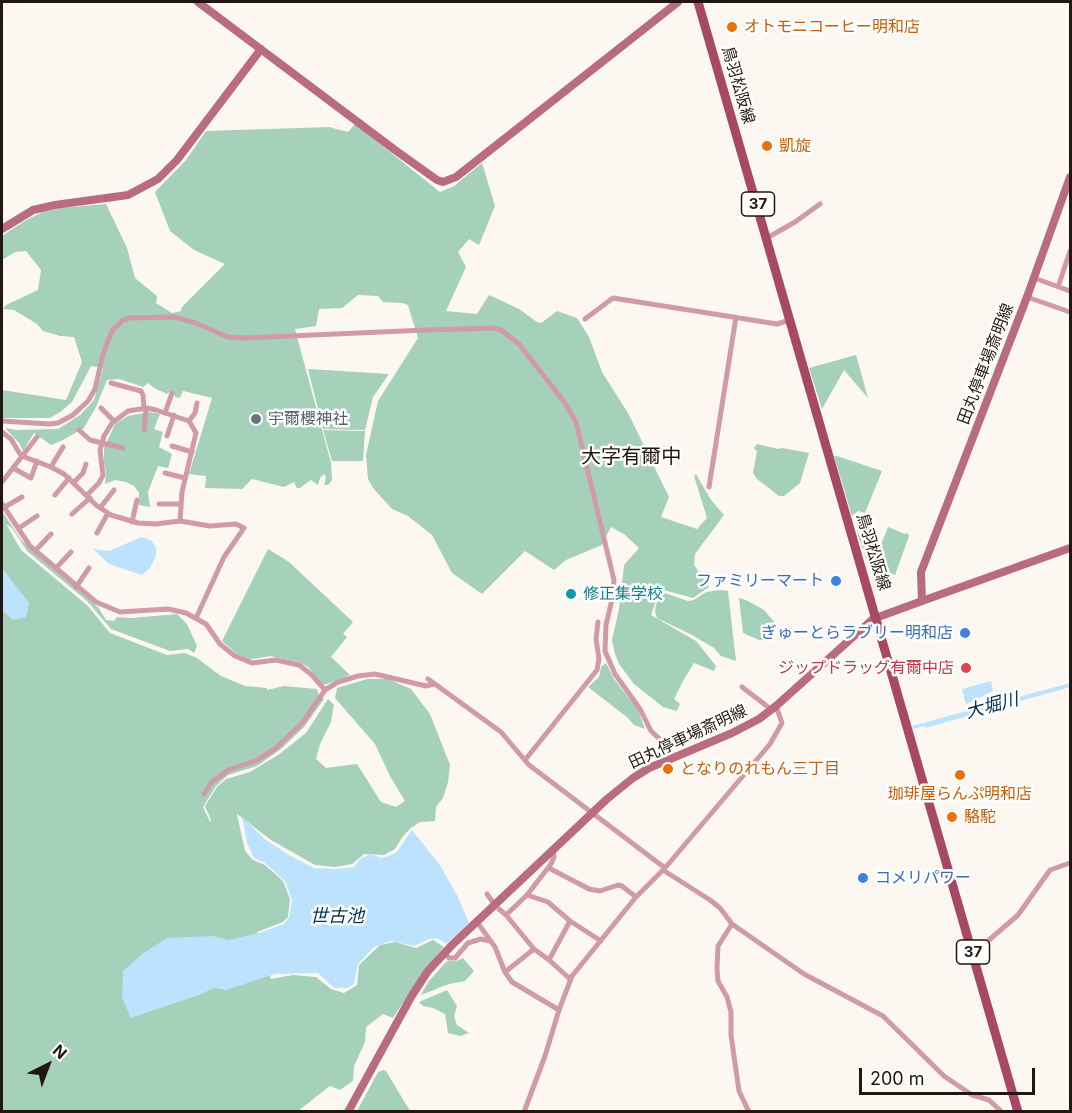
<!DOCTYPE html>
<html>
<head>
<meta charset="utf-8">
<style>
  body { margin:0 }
  #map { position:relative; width:1072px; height:1113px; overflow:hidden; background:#fdf7f2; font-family:Inter,sans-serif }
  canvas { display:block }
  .frame { position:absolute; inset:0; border:3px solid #221710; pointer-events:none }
  .north { position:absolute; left:18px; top:1035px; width:60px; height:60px; -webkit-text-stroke:4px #fff; paint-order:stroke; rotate:42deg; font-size:16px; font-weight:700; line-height:24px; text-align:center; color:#221710 }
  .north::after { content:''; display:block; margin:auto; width:21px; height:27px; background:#221710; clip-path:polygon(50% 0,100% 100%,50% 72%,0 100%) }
  .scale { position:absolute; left:859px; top:1068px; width:176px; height:27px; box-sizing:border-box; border:3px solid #221710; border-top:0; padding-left:8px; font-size:18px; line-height:21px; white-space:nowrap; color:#221710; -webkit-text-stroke:4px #fff; paint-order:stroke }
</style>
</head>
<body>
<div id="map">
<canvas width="1072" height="1113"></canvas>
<div class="frame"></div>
<div class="north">N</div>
<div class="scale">200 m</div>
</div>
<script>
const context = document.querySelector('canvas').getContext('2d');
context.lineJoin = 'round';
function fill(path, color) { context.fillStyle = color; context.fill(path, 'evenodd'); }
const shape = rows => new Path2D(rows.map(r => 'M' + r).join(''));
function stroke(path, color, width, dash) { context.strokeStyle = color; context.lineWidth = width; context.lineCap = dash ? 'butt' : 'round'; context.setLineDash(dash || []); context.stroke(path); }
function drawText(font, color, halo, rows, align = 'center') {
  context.font = font + ' Inter,"Noto Sans JP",sans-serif'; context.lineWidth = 5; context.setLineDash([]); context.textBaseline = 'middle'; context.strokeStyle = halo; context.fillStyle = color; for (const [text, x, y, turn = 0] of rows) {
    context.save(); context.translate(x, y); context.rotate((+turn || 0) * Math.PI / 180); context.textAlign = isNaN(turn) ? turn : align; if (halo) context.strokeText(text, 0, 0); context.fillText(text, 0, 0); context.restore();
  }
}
const green = shape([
  [355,124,440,192,454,186,482,163,495,206,479,245,469,239,458,252,466,267,446,311,477,314,489,295,519,309,537,322,541,323,557,311,577,318,589,337,602,372,628,413,669,497,661,517,697,529,707,518,694,476,696,474,711,500,724,515,695,554,694,565,709,587,693,598,660,589,651,615,696,641,716,666,714,671,694,663,683,681,674,699,680,704,677,711,663,707,634,684,619,664,615,654,612,640,619,609,624,565,639,548,624,534,611,527,602,545,566,560,554,570,525,551,482,594,452,573,432,535,408,516,392,509,373,488,368,479,366,455,378,401,418,338,408,305,402,303,383,302,378,296,358,295,342,308,319,309,316,326,295,329,331,463,332,480,328,485,324,485,326,477,324,474,320,478,318,485,311,480,300,488,297,488,294,482,284,487,252,479,242,489,205,488,206,476,189,474,212,398,183,391,180,398,175,397,173,390,167,394,154,388,148,383,143,387,119,379,107,380,96,407,84,428,63,440,51,445,34,433,23,451,19,443,5,428,17,430,58,429,80,415,94,400,103,368,91,366,72,402,60,412,50,418,2,418,2,390,66,400,82,362,74,337,60,336,43,331,37,324,14,310,3,309,6,305,38,290,41,270,26,251,15,252,2,260,2,236,26,220,43,212,62,208,106,204,127,248,135,278,157,296,156,303,172,313,181,311,182,307,225,264,194,250,170,231,155,192,186,160,206,131,329,127,348,132],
  [856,355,868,398,844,370,822,409,809,368],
  [308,369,389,374,373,397,365,430,323,429],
  [149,412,160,414,154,429,163,432,159,447,172,454,168,468,158,466,148,492,150,507,139,505,139,493,134,486,126,482,115,480,105,484,106,472,104,463,104,448,115,424,128,416],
  [323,430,365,431,363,461,332,461],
  [757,444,778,449,782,448,809,453,800,483,784,496,779,496,757,479,753,473,757,451,754,448],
  [834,456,837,456,882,471,865,513,858,511,852,516],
  [2,511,22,541,98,607,106,620,114,621,117,617,132,618,177,614,187,624,197,646,194,653,188,649,170,651,111,629,87,601,27,551,12,528,6,524,21,550,88,606,110,633,167,655,185,653,197,658,221,676,245,686,267,688,267,690,284,686,317,689,319,696,324,699,304,727,281,749,257,766,228,775,216,786,203,807,210,822,211,820,205,806,217,787,226,779,250,772,278,755,306,733,328,699,334,705,331,722,320,744,316,759,326,768,357,764,381,802,396,807,405,801,391,778,375,744,335,698,337,688,367,679,388,679,411,689,430,714,450,765,448,782,443,798,436,807,435,821,420,822,411,828,403,836,395,849,384,855,364,854,352,864,335,867,315,865,271,840,237,814,245,851,253,860,265,865,283,881,290,899,288,917,283,922,257,932,271,979,293,975,316,977,331,989,344,993,357,985,359,965,380,945,395,942,416,948,433,940,444,947,411,990,393,1018,383,1014,366,1027,365,1042,354,1066,353,1081,340,1090,330,1086,298,1111,2,1111],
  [888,527,905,534,907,533,909,536,895,575,874,566,870,568,857,533,881,545],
  [268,549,289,562,353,622,343,634,347,637,331,657,350,675,324,685,308,667,298,662,270,656,248,660,237,654,222,641],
  [720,590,728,591,736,661,721,656,714,648,692,635,657,618,655,611,656,605,662,592,688,601,694,600,706,592],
  [739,598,746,600,764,610,776,624,770,640,759,640,743,633],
  [606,663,614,679,638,710,645,729,634,725,628,718,588,687,599,677,601,667],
  [463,958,474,971,465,981,449,984,421,995,428,982,447,961,456,961],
  [447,990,457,1006,454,1016,457,1025,469,1033,460,1036,448,1033,445,1014,433,1008,423,1006,419,1002],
  [383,1070,386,1071,410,1111,357,1111,378,1072]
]);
const water = shape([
  [141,537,151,540,156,547,156,556,150,568,142,575,109,564,93,549,110,551],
  [2,568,29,603,26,617,13,620,2,611],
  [991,681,993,691,966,704,962,689],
  [1070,683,1070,687,925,728,925,726,913,729,912,726],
  [242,817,266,840,289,855,314,868,334,869,354,867,360,859,370,854,382,858,396,853,412,830,440,865,458,897,469,923,446,944,437,938,429,939,414,946,391,941,374,947,358,964,354,984,348,988,334,988,318,973,275,974,226,990,214,988,199,995,131,1018,122,998,123,971,142,954,167,938,213,936,229,940,262,932,284,924,289,917,292,900,285,881,265,863,254,858,247,843]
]);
const street = shape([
  [767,238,795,222,820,204],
  [1034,278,1070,291],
  [1058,287,1070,251],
  [1027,297,1070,312],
  [585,319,613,298,777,324,790,320],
  [111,383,141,391,143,395,144,408],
  [101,408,114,421],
  [165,413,172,393],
  [2,421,49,424,58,423,73,415,88,401,95,389,103,354,112,331,122,321,129,318,174,317,193,322,228,337,245,338,426,330,494,328,501,330,519,344,565,403,576,422,614,580,613,595,606,625,605,651,615,674,640,709,651,731,667,746,671,757],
  [189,421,195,413,197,403],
  [79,430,90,440,123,448],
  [144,430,146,408],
  [2,432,11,439,20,454,27,458,51,467,64,474,96,505,111,515,138,523,156,524,180,521,210,526,236,524,244,528,224,557,196,618],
  [167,436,174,415],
  [172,446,192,452],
  [51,467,63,447],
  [13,468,31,478,37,461],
  [165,473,185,478],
  [2,482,37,437],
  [74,482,83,473,86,464],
  [709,487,736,317],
  [55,495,69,478],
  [87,495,99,483,103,475,100,450,104,436,112,423,128,411,147,408,156,410,189,421,196,433,182,492,180,521],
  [2,504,30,546,96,602,120,612,168,609,186,613,206,624,220,644,235,656,252,663,276,660,299,665,312,675,325,690],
  [159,504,181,504],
  [3,508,22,497],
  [100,508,114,490],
  [72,514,90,498],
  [132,522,137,500],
  [19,528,37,516],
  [97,533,108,513],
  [35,551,51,534],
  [56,568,71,552],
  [76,587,89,568],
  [428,679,501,732,529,765,665,868],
  [742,687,772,710],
  [525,760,597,670,599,659,596,639,598,622],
  [204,794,211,783,228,770,255,761,275,749,303,722,325,690,338,682,358,676,375,674,426,686,434,684],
  [553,849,554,857,551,864,527,895,506,915,534,949,549,960,570,979],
  [549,868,589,889,600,891,618,885,622,886,636,897],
  [663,870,710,900,720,908,732,924,804,974,883,1016,944,1076,972,1095,989,1100,1002,1112],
  [487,894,492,901],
  [527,895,548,902,570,921,601,941],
  [499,909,506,915],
  [477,922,495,947,505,972],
  [732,924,718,946,717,968,718,981,727,997,731,1012,731,1035,739,1091,749,1112],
  [534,949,505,972,512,982,559,1010],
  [445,953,449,958,455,958,468,943,481,939,490,941],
  [974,953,1018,915,1050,870,1070,863],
  [549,960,570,921],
  [524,1112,545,1056,559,1010,572,976,636,897,665,868,770,744,782,723,776,706]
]);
const secondary = shape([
  [198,2,395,150,437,180,443,182,456,177,678,2],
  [2,229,33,210,55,205,128,195,158,179,177,160,261,49],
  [922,601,1070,548],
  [348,1112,411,997,428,971,452,945,607,799,633,778,649,768,732,733,759,719,776,706,873,619,922,601,921,572,1027,297,1070,177]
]);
const primary = shape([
  [698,2,1018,1112]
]);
const markers = [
  [732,27,6,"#e8710a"],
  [767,146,6,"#e8710a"],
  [256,419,6,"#6b7280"],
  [836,581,6,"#3f7fe0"],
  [571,594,6,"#0f9aa8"],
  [965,633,6,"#3f7fe0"],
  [966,668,6,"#e0444e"],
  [668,769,6,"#e8710a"],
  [960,775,6,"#e8710a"],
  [952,817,6,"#e8710a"],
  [863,878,6,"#3f7fe0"]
];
const shields = [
  [758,204,33],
  [973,952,33]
];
const shieldNames = [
  ["37",758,204],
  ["37",973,952]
];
const foodNames = [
  ["オトモニコーヒー明和店",744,27],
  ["凱旋",779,146],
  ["となりのれもん三丁目",680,769],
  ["珈琲屋らんぷ明和店",960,794,"center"],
  ["駱駝",964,817]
];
const streetNames = [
  ["鳥羽松阪線",738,85,74],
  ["田丸停車場斎明線",986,364,-69],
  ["鳥羽松阪線",873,552,73],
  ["田丸停車場斎明線",688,737,-25]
];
const worshipNames = [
  ["宇爾櫻神社",268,419]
];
const shopNames = [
  ["ファミリーマート",824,581],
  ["ぎゅーとらラブリー明和店",953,633],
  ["コメリパワー",875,878,"left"]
];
const cultureNames = [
  ["修正集学校",583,594]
];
const healthNames = [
  ["ジップドラッグ有爾中店",954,668]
];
const waterNames = [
  ["大堀川",992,706,-15],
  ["世古池",337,917]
];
const quarterNames = [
  ["大字有爾中",631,457]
];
fill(green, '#a5d0b9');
fill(water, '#bde2fe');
stroke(street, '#d19aa8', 5);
stroke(secondary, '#b96b81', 8);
stroke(primary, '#a64866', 9);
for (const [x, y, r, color] of markers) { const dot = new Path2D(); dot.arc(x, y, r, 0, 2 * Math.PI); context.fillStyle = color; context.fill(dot); stroke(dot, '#fff', 2); }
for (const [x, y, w] of shields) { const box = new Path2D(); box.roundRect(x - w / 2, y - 12, w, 24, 4.5); context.fillStyle = '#fff'; context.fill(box); stroke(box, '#221710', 1.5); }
drawText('bold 15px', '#221710', null, shieldNames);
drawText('16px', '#c56008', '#fff', foodNames, 'left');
drawText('16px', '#221710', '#fff', streetNames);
drawText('16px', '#5b616d', '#fff', worshipNames, 'left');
drawText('16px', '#366cbe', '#fff', shopNames, 'right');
drawText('16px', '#0d838f', '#fff', cultureNames, 'left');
drawText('16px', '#be3a42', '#fff', healthNames, 'right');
drawText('italic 18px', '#00334f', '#fff', waterNames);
drawText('20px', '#221710', '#fff', quarterNames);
</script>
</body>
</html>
